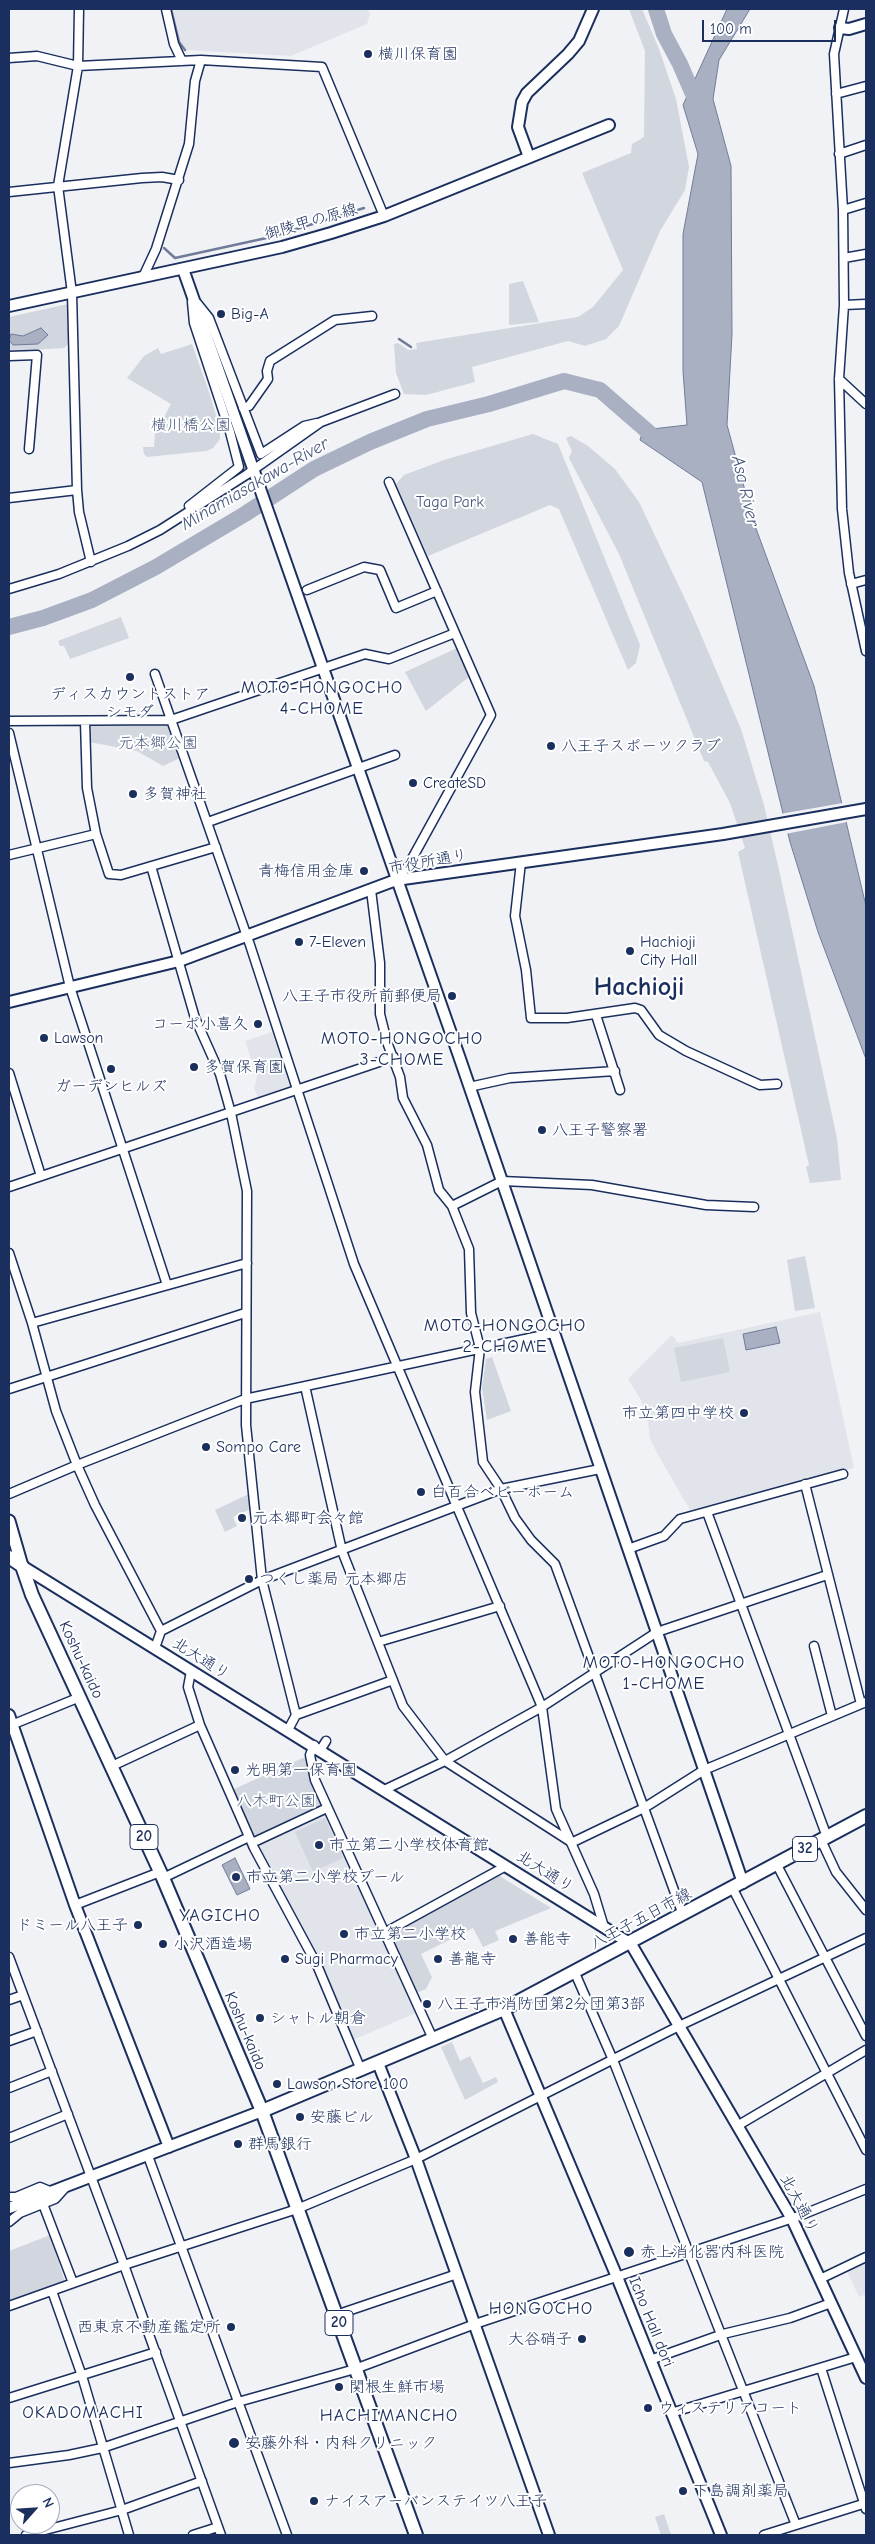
<!DOCTYPE html>
<html>
<head>
<meta charset="utf-8">
<style>
  body { margin:0 }
  #map { position:relative; width:875px; height:2544px; overflow:hidden; background:#f1f2f5; font-family:"Comic Neue",sans-serif }
  canvas { display:block }
  .frame { position:absolute; inset:0; border:10px solid #1b2f5e; pointer-events:none }
  .north { position:absolute; left:10px; top:2484px; width:50px; height:50px; box-sizing:border-box; background:#fff; border:1px solid #a4acbf; border-radius:50%; rotate:64deg; font-size:14px; font-weight:700; line-height:20px; text-align:center; color:#1b2f5e }
  .north::after { content:''; display:block; margin:auto; width:18px; height:22px; background:#1b2f5e; clip-path:polygon(50% 0,100% 100%,50% 72%,0 100%) }
  .scale { position:absolute; left:702px; top:20px; width:134px; height:22px; box-sizing:border-box; border:2px solid #1b2f5e; border-top:0; padding-left:6px; font-size:15px; line-height:18px; white-space:nowrap; color:#1b2f5e; -webkit-text-stroke:4px #fff; paint-order:stroke }
</style>
</head>
<body>
<div id="map">
<canvas width="875" height="2544"></canvas>
<div class="frame"></div>
<div class="north">N</div>
<div class="scale">100 m</div>
</div>
<script>
const context = document.querySelector('canvas').getContext('2d');
context.lineJoin = 'round';
function fill(path, color) { context.fillStyle = color; context.fill(path, 'evenodd'); }
const shape = rows => new Path2D(rows.map(r => 'M' + r).join(''));
function stroke(path, color, width, dash) { context.strokeStyle = color; context.lineWidth = width; context.lineCap = dash ? 'butt' : 'round'; context.setLineDash(dash || []); context.stroke(path); }
function drawText(font, color, halo, rows, align = 'center') {
  context.font = font + ' "Comic Neue","Klee One",sans-serif'; context.lineWidth = 4; context.setLineDash([]); context.textBaseline = 'middle'; context.strokeStyle = halo; context.fillStyle = color; for (const [text, x, y, turn = 0] of rows) {
    context.save(); context.translate(x, y); context.rotate((+turn || 0) * Math.PI / 180); context.textAlign = isNaN(turn) ? turn : align; if (halo) context.strokeText(text, 0, 0); context.fillText(text, 0, 0); context.restore();
  }
}
const built = shape([
  [171,9,368,9,370,15,367,24,291,56,185,50,179,42],
  [272,1032,290,1086,258,1097,254,1088,257,1077,245,1041],
  [820,1312,854,1468,690,1510,657,1453,650,1439,648,1422,641,1400,628,1379,672,1335,678,1343],
  [323,1813,327,1815,418,2012,353,2040,310,1941,257,1845],
  [866,2257,866,2294,859,2297,845,2267]
]);
const green = shape([
  [629,9,642,9,659,49,676,99,689,167,685,190,660,231,619,326,606,339,585,346,568,341,472,367,475,382,426,395,404,394,396,373,394,344,398,343,408,350,417,349,416,343,578,317,593,307,623,270,582,173,631,153,632,144,644,137,645,51],
  [523,281,539,322,509,325,509,284],
  [68,304,69,343,64,348,9,351,9,317],
  [192,344,209,392,220,429,220,439,213,448,206,451,147,457,144,454,143,447,154,447,155,434,171,404,127,378,144,356,158,348,161,354],
  [533,434,558,444,640,645,636,663,628,670,559,509,550,505,428,556,396,484,404,475,444,460],
  [571,436,588,446,615,469,639,502,693,616,741,729,764,805,779,870,837,1138,841,1180,810,1183,806,1167,809,1165,738,852,745,848,730,803,708,762,704,761,619,554,569,458,572,451,566,438],
  [121,617,129,638,70,659,64,646,60,646,58,641],
  [457,648,469,677,426,711,405,672],
  [170,723,182,757,163,766,137,751,89,742,89,724],
  [805,1256,815,1308,795,1311,787,1260],
  [723,1338,730,1372,681,1382,674,1348],
  [492,1357,511,1411,487,1420,482,1388,486,1359],
  [253,1492,255,1507,233,1517,237,1526,225,1532,215,1510],
  [305,1757,323,1809,254,1838,232,1790],
  [325,1818,343,1858,313,1872,295,1832],
  [498,1875,551,1908,495,1931,499,1940,483,1947,473,1928,421,1954,432,1977,426,1989,416,1993,390,1940,392,1932],
  [452,2042,460,2061,470,2056,483,2083,496,2077,498,2082,465,2100,441,2047],
  [50,2235,65,2282,9,2302,9,2251],
  [664,2514,671,2535,661,2535,655,2517]
]);
const water = shape([
  [727,9,750,9,719,60,713,99,731,166,732,334,727,425,754,523,814,686,866,906,866,1059,818,932,790,842,702,482,640,440,643,430,687,425,683,371,683,234,698,154,683,105,727,9],
  [41,328,48,335,38,344,13,345,9,340,11,334,23,336,41,328],
  [776,1327,780,1343,746,1350,743,1334,776,1327],
  [235,1858,250,1889,237,1895,222,1865,235,1858]
]);
const pier = shape([
  [843,803,847,822,785,834,780,814]
]);
const stream = shape([
  [171,9,179,42,185,50],
  [164,248,175,258,271,237,364,208],
  [399,339,411,347]
]);
const river = shape([
  [656,9,664,34,680,64,706,124],
  [9,627,43,618,92,600,156,567,245,514,314,469,370,442,427,419,489,404,564,381,600,390,661,443]
]);
const minorTunnel = shape([
  [239,467,261,454]
]);
const minor = shape([
  [79,9,78,66,58,186,72,293,77,490,79,512,91,562],
  [166,9,174,44,182,61],
  [844,9,834,54,843,210,844,305,839,379,842,509,849,573,866,651],
  [9,58,37,56,78,66,201,60,322,67,384,216],
  [836,94,866,86],
  [839,154,866,145],
  [9,192,142,178,162,177,179,180],
  [843,210,866,203],
  [844,258,866,254],
  [143,277,156,249,189,144,195,81,201,60],
  [197,303,209,318,261,454,304,426,317,423],
  [844,305,866,304],
  [9,356,37,355,29,449],
  [839,379,866,404],
  [243,408,249,406,268,379,267,371,270,361,335,320,372,316],
  [389,482,491,715,408,866,396,880],
  [9,498,77,490],
  [189,506,239,467,230,432,194,323,192,302],
  [851,584,866,580],
  [9,589,59,574,128,546,160,530,246,475,321,422,395,394],
  [307,590,364,567,380,570,396,608,437,591],
  [155,674,250,945,354,1264,542,1707,556,1809,594,1894,604,1927],
  [9,721,171,720,365,654,389,659,455,633],
  [85,721,87,788,96,834,109,874,121,875,216,847],
  [9,733,70,987,167,1285],
  [208,822,395,755],
  [9,855,96,834],
  [521,862,515,916,526,970,531,1018,567,1018,635,1008,641,1010,659,1035,686,1051,760,1085,777,1084],
  [151,866,195,1018,220,1074,231,1113,247,1191,246,1425,262,1580,296,1715,288,1730],
  [371,890,380,963,380,1014,387,1042,400,1077,403,1098,427,1145,439,1190,452,1206,469,1249,471,1313,480,1348,475,1392,483,1462,501,1489,515,1518,531,1540,555,1564,683,1915],
  [596,1015,620,1090],
  [9,1073,41,1176],
  [469,1087,510,1078,615,1071],
  [9,1187,394,1057],
  [452,1206,502,1181,592,1185,706,1205,754,1207],
  [9,1253,32,1323,56,1411,77,1465,95,1505,161,1631],
  [32,1323,247,1263],
  [305,1386,342,1551,403,1706,445,1761,571,1842],
  [9,1389,245,1313],
  [805,1484,861,1704],
  [9,1494,77,1465,245,1399,553,1333],
  [707,1512,827,1837],
  [628,1549,664,1536,680,1519,843,1474],
  [378,1642,500,1606],
  [814,1646,832,1716],
  [155,1648,161,1631,262,1580,501,1489,600,1469],
  [191,1671,188,1687,200,1725,254,1848,317,1965,361,2070],
  [296,1715,393,1680],
  [9,1726,80,1697],
  [314,1745,310,1755,315,1780,433,2039],
  [321,1749,326,1741],
  [112,1766,200,1725],
  [384,1790,445,1761,542,1707,657,1632,827,1575],
  [821,1840,836,1872,866,1910],
  [252,1843,327,1808],
  [571,1843,644,1808,704,1770,866,1702],
  [777,1865,866,2036],
  [163,1878,249,1837],
  [733,1889,866,2150],
  [75,1905,160,1872],
  [384,1933,506,1866],
  [9,1957,124,2265,221,2535],
  [575,1973,613,2060,796,2525],
  [9,2000,23,1995],
  [9,2041,37,2031],
  [9,2088,52,2071],
  [737,2126,866,2050],
  [9,2138,68,2114],
  [148,2156,287,2535],
  [9,2197,16,2197,40,2187,52,2192],
  [43,2204,73,2283],
  [9,2222,20,2213,55,2199,64,2189],
  [820,2279,866,2257],
  [52,2291,82,2376,129,2535],
  [9,2306,124,2265,297,2209,416,2159,679,2026,866,1938],
  [336,2315,457,2274],
  [650,2360,723,2334,790,2318,831,2303],
  [821,2368,866,2509],
  [9,2398,156,2352],
  [671,2413,856,2357],
  [9,2463,69,2455,102,2448,238,2402,355,2369,475,2324,799,2216,866,2189],
  [26,2535,122,2510,202,2481],
  [193,2535,218,2527],
  [764,2535,866,2503]
]);
const tertiary = shape([
  [840,28,849,29,866,24],
  [529,157,518,127,522,102,527,93,568,54,579,41,593,9],
  [183,269,459,1056,743,1883],
  [9,306,282,247,331,233,384,216,609,125],
  [9,1002,179,961,396,880,723,834,866,809],
  [22,1566,631,1944,792,2219,866,2378],
  [9,1715,75,1905,169,2147],
  [504,2009,617,2277,721,2535],
  [378,2063,416,2159,549,2535],
  [9,2208,262,2111]
]);
const secondary = shape([
  [9,1521,22,1566]
]);
const primary = shape([
  [262,2111,504,2009,866,1816]
]);
const trunk = shape([
  [9,1557,22,1566,32,1595,163,1878,262,2111,416,2535]
]);
const markers = [
  [368,54,5,"#1b2f5e"],
  [221,314,5,"#1b2f5e"],
  [130,677,5,"#1b2f5e"],
  [551,746,5,"#1b2f5e"],
  [413,783,5,"#1b2f5e"],
  [133,794,5,"#1b2f5e"],
  [364,871,5,"#1b2f5e"],
  [299,942,5,"#1b2f5e"],
  [630,951,5,"#1b2f5e"],
  [452,996,5,"#1b2f5e"],
  [258,1024,5,"#1b2f5e"],
  [44,1038,5,"#1b2f5e"],
  [194,1067,5,"#1b2f5e"],
  [111,1069,5,"#1b2f5e"],
  [542,1130,5,"#1b2f5e"],
  [744,1413,5,"#1b2f5e"],
  [206,1447,5,"#1b2f5e"],
  [421,1492,5,"#1b2f5e"],
  [242,1518,5,"#1b2f5e"],
  [249,1579,5,"#1b2f5e"],
  [235,1770,5,"#1b2f5e"],
  [319,1845,5,"#1b2f5e"],
  [236,1877,5,"#1b2f5e"],
  [138,1925,5,"#1b2f5e"],
  [344,1934,5,"#1b2f5e"],
  [513,1939,5,"#1b2f5e"],
  [163,1944,5,"#1b2f5e"],
  [285,1959,5,"#1b2f5e"],
  [438,1959,5,"#1b2f5e"],
  [427,2004,5,"#1b2f5e"],
  [260,2018,5,"#1b2f5e"],
  [277,2084,5,"#1b2f5e"],
  [300,2117,5,"#1b2f5e"],
  [238,2144,5,"#1b2f5e"],
  [629,2252,6,"#1b2f5e"],
  [231,2327,5,"#1b2f5e"],
  [582,2339,5,"#1b2f5e"],
  [339,2387,5,"#1b2f5e"],
  [648,2408,5,"#1b2f5e"],
  [234,2443,6,"#1b2f5e"],
  [683,2491,5,"#1b2f5e"],
  [314,2501,5,"#1b2f5e"]
];
const shields = [
  [144,1837,28],
  [805,1849,25],
  [339,2323,28]
];
const shieldNames = [
  ["20",144,1837],
  ["32",805,1849],
  ["20",339,2323]
];
const poiNames = [
  ["横川保育園",378,54],
  ["Big-A",231,314],
  ["ディスカウントストア",130,694,"center"],
  ["シモダ",130,712,"center"],
  ["八王子スポーツクラブ",561,746],
  ["CreateSD",423,783],
  ["多賀神社",143,794],
  ["青梅信用金庫",354,871,"right"],
  ["7-Eleven",309,942],
  ["Hachioji",640,942],
  ["City Hall",640,960],
  ["八王子市役所前郵便局",442,996,"right"],
  ["コーポ小喜久",248,1024,"right"],
  ["Lawson",54,1038],
  ["多賀保育園",204,1067],
  ["ガーデンヒルズ",111,1086,"center"],
  ["八王子警察署",552,1130],
  ["市立第四中学校",734,1413,"right"],
  ["Sompo Care",216,1447],
  ["白百合ベビーホーム",431,1492],
  ["元本郷町会々館",252,1518],
  ["つくし薬局 元本郷店",259,1579],
  ["光明第一保育園",245,1770],
  ["市立第二小学校体育館",329,1845],
  ["市立第二小学校プール",246,1877],
  ["ドミール八王子",128,1925,"right"],
  ["市立第二小学校",354,1934],
  ["善能寺",523,1939],
  ["小沢酒造場",173,1944],
  ["Sugi Pharmacy",295,1959],
  ["善龍寺",448,1959],
  ["八王子市消防団第2分団第3部",437,2004],
  ["シャトル朝倉",270,2018],
  ["Lawson Store 100",287,2084],
  ["安藤ビル",310,2117],
  ["群馬銀行",248,2144],
  ["赤上消化器内科医院",640,2252],
  ["西東京不動産鑑定所",221,2327,"right"],
  ["大谷硝子",572,2339,"right"],
  ["関根生鮮市場",349,2387],
  ["ウィステリアコート",658,2408],
  ["安藤外科・内科クリニック",245,2443],
  ["下島調剤薬局",693,2491],
  ["ナイスアーバンステイツ八王子",324,2501]
];
const streetNames = [
  ["御陵甲の原線",311,222,-16],
  ["市役所通り",428,862,-10],
  ["北大通り",201,1659,32],
  ["Koshu-kaido",81,1660,65],
  ["北大通り",545,1872,32],
  ["八王子五日市線",641,1919,-28],
  ["Koshu-kaido",245,2031,67],
  ["北大通り",799,2204,62],
  ["Icho Hall dori",651,2322,68]
];
const parkNames = [
  ["横川橋公園",191,425],
  ["Taga Park",450,502],
  ["元本郷公園",158,743],
  ["八木町公園",276,1801]
];
const waterNames = [
  ["Minamiasakawa-River",255,484,-30],
  ["Asa River",745,491,77]
];
const neighbourhoodNames = [
  ["MOTO-HONGOCHO",322,688],
  ["4-CHOME",322,709],
  ["MOTO-HONGOCHO",402,1039],
  ["3-CHOME",402,1060],
  ["MOTO-HONGOCHO",505,1326],
  ["2-CHOME",505,1347],
  ["MOTO-HONGOCHO",664,1663],
  ["1-CHOME",664,1684],
  ["YAGICHO",220,1916],
  ["HONGOCHO",541,2309],
  ["OKADOMACHI",83,2413],
  ["HACHIMANCHO",389,2416]
];
const townNames = [
  ["Hachioji",639,988]
];
fill(built, '#e1e4ea');
fill(green, '#d2d6df');
fill(water, '#a8b0c2');
stroke(water, '#707c9a', 1);
fill(pier, '#f1f2f5');
stroke(stream, '#707c9a', 2.5);
stroke(river, '#a8b0c2', 16);
stroke(minorTunnel, '#c6cbd7', 8, [8, 4]);
stroke(minor, '#1b2f5e', 11);
stroke(tertiary, '#1b2f5e', 14);
stroke(secondary, '#1b2f5e', 15);
stroke(primary, '#1b2f5e', 16);
stroke(trunk, '#1b2f5e', 16);
stroke(minor, '#fff', 8);
stroke(tertiary, '#fff', 10);
stroke(secondary, '#fff', 11);
stroke(primary, '#fff', 12);
stroke(trunk, '#fff', 12);
for (const [x, y, r, color] of markers) { const dot = new Path2D(); dot.arc(x, y, r, 0, 2 * Math.PI); context.fillStyle = color; context.fill(dot); stroke(dot, '#fff', 2); }
for (const [x, y, w] of shields) { const box = new Path2D(); box.roundRect(x - w / 2, y - 12.5, w, 25, 4); context.fillStyle = '#fff'; context.fill(box); stroke(box, '#1b2f5e', 1); }
drawText('bold 15px', '#1b2f5e', null, shieldNames);
drawText('16px', '#1b2f5e', '#fff', poiNames, 'left');
drawText('16px', '#1b2f5e', '#fff', streetNames);
drawText('16px', '#49597e', '#fff', parkNames);
drawText('italic 18px', '#4c5c81', '#fff', waterNames);
context.letterSpacing = '1px';
drawText('18px', '#1b2f5e', '#fff', neighbourhoodNames);
context.letterSpacing = '0px';
drawText('bold 26px', '#1b2f5e', '#fff', townNames);
</script>
</body>
</html>
